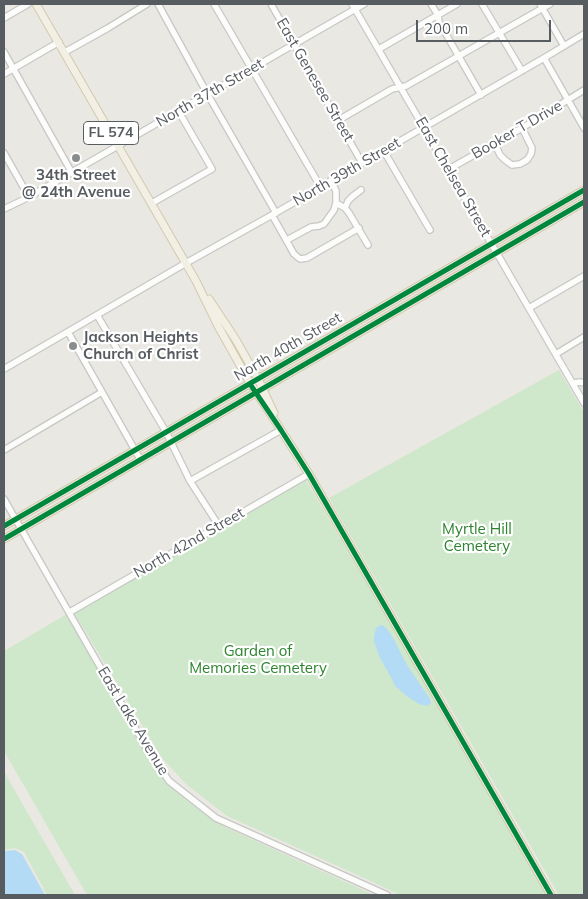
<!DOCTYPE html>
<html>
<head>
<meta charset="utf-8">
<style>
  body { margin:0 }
  #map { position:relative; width:588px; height:899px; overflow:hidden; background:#eae8e2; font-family:Mulish,sans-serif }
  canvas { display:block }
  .frame { position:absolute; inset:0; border:5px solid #575c61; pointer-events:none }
  .scale { position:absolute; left:416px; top:20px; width:135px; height:22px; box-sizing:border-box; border:2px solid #575c61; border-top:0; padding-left:6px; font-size:15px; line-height:18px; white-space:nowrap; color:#575c61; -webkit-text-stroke:4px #fff; paint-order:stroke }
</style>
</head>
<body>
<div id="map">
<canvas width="588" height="899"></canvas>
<div class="frame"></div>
<div class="scale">200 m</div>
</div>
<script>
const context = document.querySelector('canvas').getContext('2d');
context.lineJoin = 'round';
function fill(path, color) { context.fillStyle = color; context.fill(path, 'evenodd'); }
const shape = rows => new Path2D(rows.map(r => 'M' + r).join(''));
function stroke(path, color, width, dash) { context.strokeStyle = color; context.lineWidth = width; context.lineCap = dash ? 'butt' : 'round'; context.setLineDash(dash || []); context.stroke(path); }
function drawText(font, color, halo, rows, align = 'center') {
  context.font = font + ' Mulish,sans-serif'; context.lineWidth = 4.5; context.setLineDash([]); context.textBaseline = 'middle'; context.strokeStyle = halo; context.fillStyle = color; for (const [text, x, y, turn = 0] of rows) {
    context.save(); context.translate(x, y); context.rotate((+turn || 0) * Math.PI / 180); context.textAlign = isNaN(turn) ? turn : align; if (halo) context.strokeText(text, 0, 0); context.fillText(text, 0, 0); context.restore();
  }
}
const green = shape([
  [559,370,584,413,584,895,559,895,329,498],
  [304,477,410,656,548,895,400,895,373,882,227,816,186,784,162,758,73,611],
  [67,614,142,748,162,777,187,801,227,828,374,895,87,895,4,751,4,651],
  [4,771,11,784,75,895,47,895,24,852,15,848,4,850]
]);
const water = shape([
  [381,625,384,626,391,634,407,665,430,699,431,703,427,706,419,704,408,697,395,686,392,679,380,658,374,642,374,636,376,628],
  [15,850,22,854,45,895,4,895,4,852,6,851]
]);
const minor = shape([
  [158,4,208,95,276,213],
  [214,4,320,186],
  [271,4,361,161,365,159],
  [352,4,584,403],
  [431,4,438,15,439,22,481,95],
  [482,4,522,71],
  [540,4,564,46],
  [4,18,28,4],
  [379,49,457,4],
  [4,52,72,173],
  [65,52,108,28,147,4],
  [544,58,584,128],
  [4,74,59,42],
  [337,121,392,89,406,86,550,4],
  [495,144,500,155,505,160,512,165,520,164,527,160,531,154,532,148,522,128],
  [4,153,29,197],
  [381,154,385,153,430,230],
  [449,169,522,128,584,90],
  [152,203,212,169,179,112],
  [336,203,345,208,349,213,368,245],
  [345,208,348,201,353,196,361,190],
  [4,209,29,197,364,4],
  [272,215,294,254,300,259,307,258,359,228],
  [287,240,311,227,319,226,324,224,334,210,336,203,336,191,331,180],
  [529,308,584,276],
  [97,315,166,432,190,481,219,526],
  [68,332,140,459],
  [556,354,584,337],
  [4,369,186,263,272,215,544,58,584,34],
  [573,383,580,382,584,383],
  [4,450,102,392],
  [190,481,281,430],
  [4,499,146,747,169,781,216,818,387,895],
  [70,612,309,474]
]);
const major = shape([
  [36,4,196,281,218,326,250,383,281,430,309,474,551,895],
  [209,299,236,340,258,379,274,413],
  [4,526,584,190],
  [4,539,584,202]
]);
const rail = shape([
  [4,226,33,220,68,217,107,219,146,226,213,247,584,373]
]);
const cycleway = shape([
  [252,387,281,430,309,474,551,895],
  [4,526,584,190],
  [4,539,584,202]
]);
const markers = [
  [76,158,5,"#8a8d8e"],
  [73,346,5,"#8a8d8e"]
];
const shields = [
  [111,133,55]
];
const shieldNames = [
  ["FL 574",111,133]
];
const streetNames = [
  ["East Genesee Street",315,80,60],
  ["North 37th Street",210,93,-30],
  ["Booker T Drive",517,130,-30],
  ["North 39th Street",347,172,-30],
  ["East Chelsea Street",453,177,60],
  ["North 40th Street",288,347,-30],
  ["North 42nd Street",189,543,-30],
  ["East Lake Avenue",133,721,59]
];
const poiNames = [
  ["34th Street",76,175],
  ["@ 24th Avenue",76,192],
  ["Jackson Heights",83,337,"left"],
  ["Church of Christ",83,354,"left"]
];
const parkNames = [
  ["Myrtle Hill",477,529],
  ["Cemetery",477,546],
  ["Garden of",258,651],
  ["Memories Cemetery",258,668]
];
fill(green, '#cfe7ca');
fill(water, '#b3dbf6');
stroke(minor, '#c7c7c6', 8);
stroke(major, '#d4c9ad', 9);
stroke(minor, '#fcfcfb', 5.5);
stroke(major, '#f2efe5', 7);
stroke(rail, '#e2e2e1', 1, [1, 6]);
stroke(cycleway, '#00873e', 5);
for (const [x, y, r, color] of markers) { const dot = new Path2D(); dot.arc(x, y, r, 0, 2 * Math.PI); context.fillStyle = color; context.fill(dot); stroke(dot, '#fff', 2); }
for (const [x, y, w] of shields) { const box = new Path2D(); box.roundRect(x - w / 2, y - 11.5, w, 23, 4); context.fillStyle = '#fff'; context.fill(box); stroke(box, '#575c61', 1); }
drawText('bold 14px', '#575c61', null, shieldNames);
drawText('15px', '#575c61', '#fff', streetNames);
drawText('bold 15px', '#575c61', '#fff', poiNames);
drawText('15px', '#2d842e', '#fff', parkNames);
</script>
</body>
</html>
